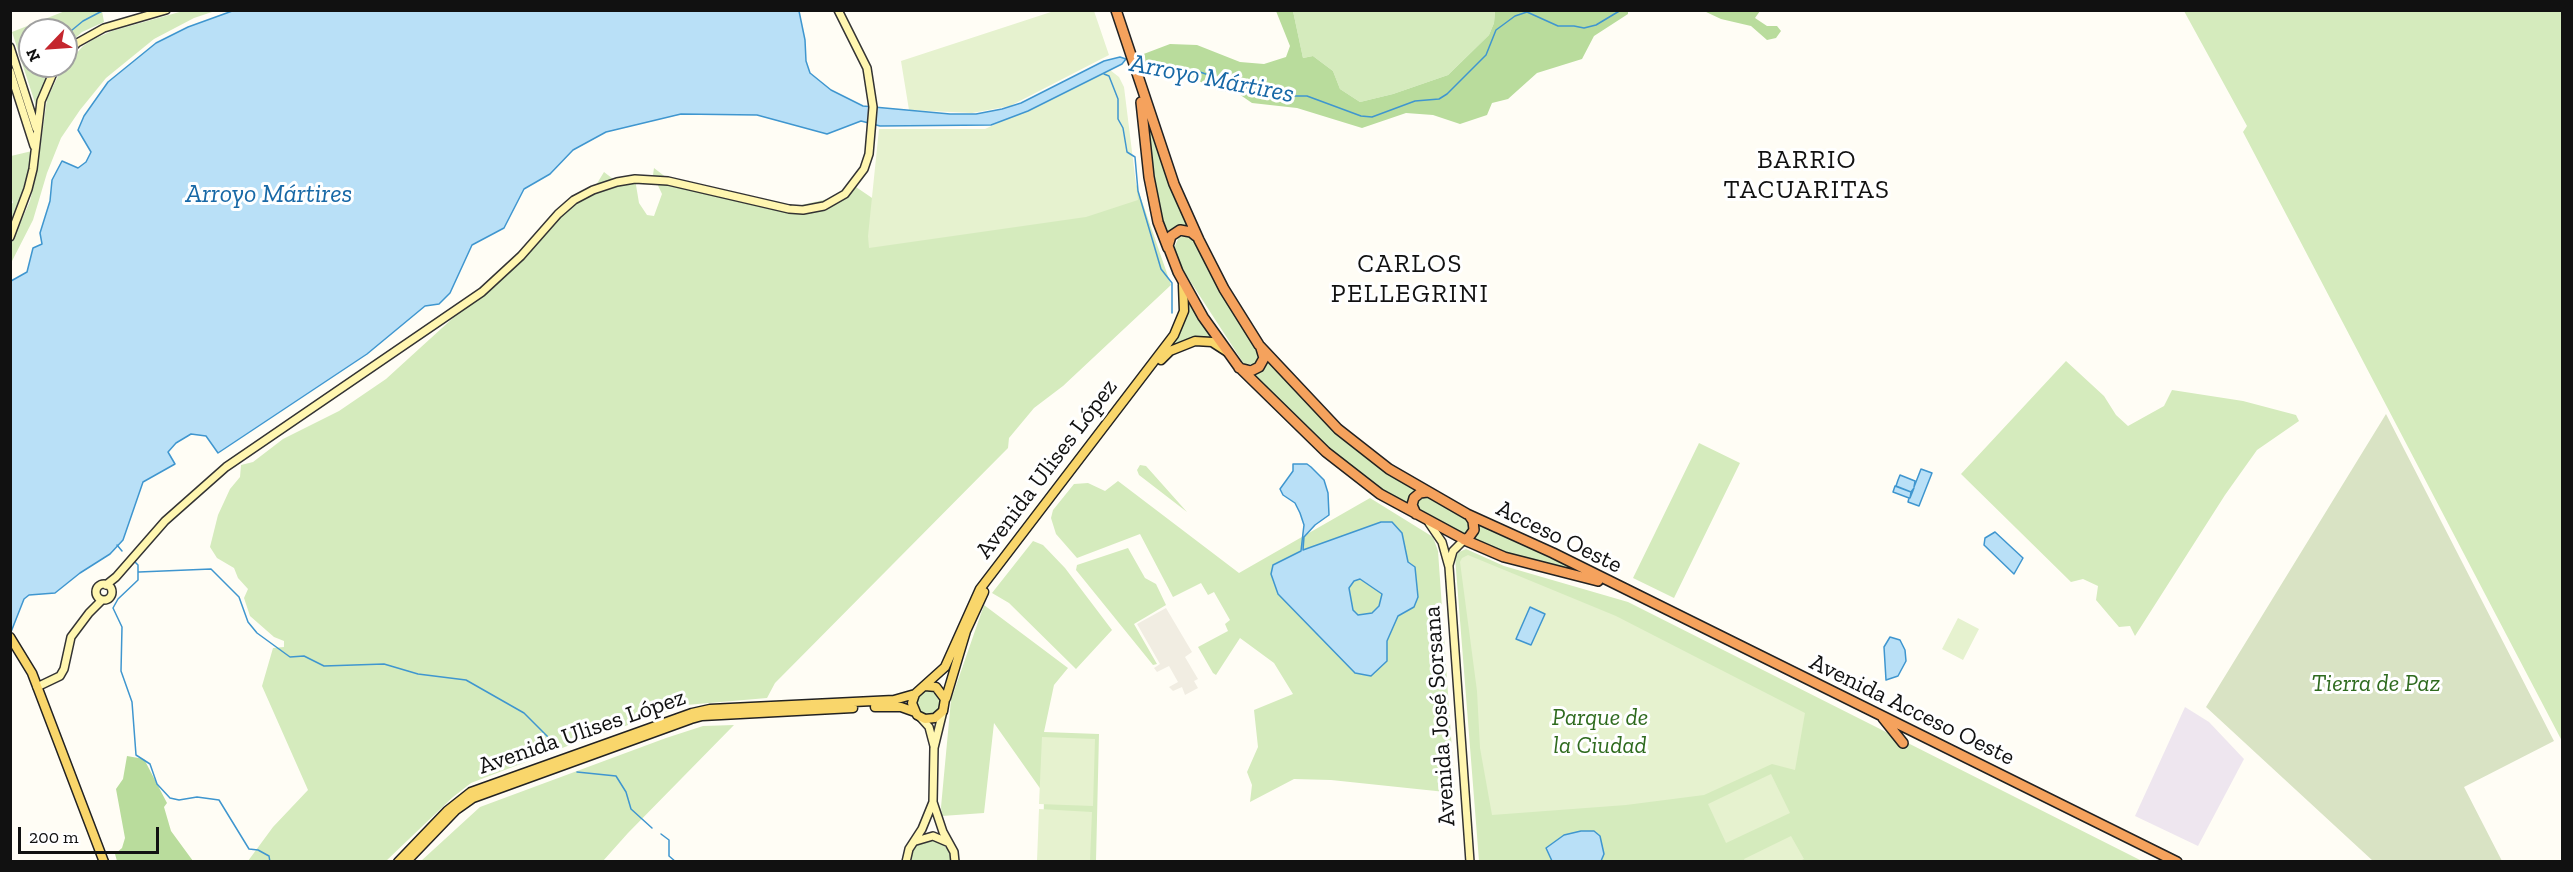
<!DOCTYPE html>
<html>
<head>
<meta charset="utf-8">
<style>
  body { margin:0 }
  #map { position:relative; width:2573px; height:872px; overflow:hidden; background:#fffdf5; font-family:"Zilla Slab",serif }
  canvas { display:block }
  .frame { position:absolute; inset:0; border:12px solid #111; pointer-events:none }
  .north { position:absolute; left:18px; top:18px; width:60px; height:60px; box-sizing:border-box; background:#fff; border:2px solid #a0a0a0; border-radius:50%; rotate:245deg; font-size:16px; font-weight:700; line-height:24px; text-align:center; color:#111 }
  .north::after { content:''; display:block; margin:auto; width:21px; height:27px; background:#c4262e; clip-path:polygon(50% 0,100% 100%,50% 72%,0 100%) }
  .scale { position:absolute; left:18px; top:827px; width:141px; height:27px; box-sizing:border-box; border:3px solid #111; border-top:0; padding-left:8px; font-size:18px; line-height:21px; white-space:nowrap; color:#111; -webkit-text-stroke:4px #fff; paint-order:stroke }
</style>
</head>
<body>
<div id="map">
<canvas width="2573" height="872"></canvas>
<div class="frame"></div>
<div class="north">N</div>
<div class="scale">200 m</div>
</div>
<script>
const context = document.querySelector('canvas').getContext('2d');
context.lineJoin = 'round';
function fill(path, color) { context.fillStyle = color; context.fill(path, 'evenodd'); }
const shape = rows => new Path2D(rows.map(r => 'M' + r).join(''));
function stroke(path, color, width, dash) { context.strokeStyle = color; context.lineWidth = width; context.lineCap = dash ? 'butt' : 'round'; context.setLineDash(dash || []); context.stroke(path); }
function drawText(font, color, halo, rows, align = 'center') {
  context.font = font + ' "Zilla Slab",serif'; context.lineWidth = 6; context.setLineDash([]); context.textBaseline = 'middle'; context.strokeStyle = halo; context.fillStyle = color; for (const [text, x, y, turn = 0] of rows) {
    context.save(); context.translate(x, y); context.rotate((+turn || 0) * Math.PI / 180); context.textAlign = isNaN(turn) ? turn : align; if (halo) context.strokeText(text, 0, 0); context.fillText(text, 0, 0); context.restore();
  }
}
const industrial = shape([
  [2185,707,2209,722,2244,759,2198,846,2135,816]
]);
const green = shape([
  [65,11,102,11,104,22,82,32,66,47,66,30,30,30,30,66,52,66,36,106,12,32],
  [183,11,215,11,194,18,154,39,106,78,80,110,61,138,47,173,33,220,11,263,11,244,30,201,37,170,47,99,60,72,83,46,94,39,112,31],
  [1293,11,1495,11,1494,23,1489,35,1448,75,1393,94,1360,102,1340,89,1333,71,1313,56,1303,58],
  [2184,11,2562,11,2562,741,2243,132,2247,126],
  [1147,115,1191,230,1167,237,1158,205],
  [32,151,25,194,11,231,10,204,13,203,11,195,11,156],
  [654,168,667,178,797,206,832,198,856,187,875,200,1136,184,1171,285,1063,386,1034,408,1009,438,1008,448,775,683,767,698,686,705,570,745,471,783,453,797,386,861,248,861,273,827,308,790,262,686,273,648,284,647,284,641,274,637,250,616,244,598,248,589,238,578,234,568,217,558,210,547,218,515,230,489,240,477,241,465,253,462,283,439,339,411,386,379,521,256,532,238,551,215,558,214,570,197,593,190,604,172,617,182,635,179,639,203,647,215,654,216,662,194,653,175],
  [1185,236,1191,237,1197,244,1255,344,1261,356,1257,364,1244,364,1181,267,1174,248,1179,237],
  [1189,300,1212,339,1163,355,1044,507,1183,325],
  [1264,352,1330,423,1420,491,1411,511,1381,492,1328,451,1247,372,1252,373],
  [2066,361,2104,396,2116,415,2128,426,2164,406,2172,390,2243,401,2296,415,2299,421,2257,450,2225,495,2135,636,2130,626,2119,627,2096,600,2098,586,2083,579,2071,582,1961,474],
  [1699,443,1740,463,1674,598,1633,578],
  [1140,465,1146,466,1187,512,1139,475,1137,470],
  [1118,481,1239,573,1370,498,1433,537,1438,551,1455,793,1331,780,1294,779,1250,802,1252,785,1247,772,1258,747,1254,710,1293,694,1274,663,1240,638,1216,675,1213,673,1198,647,1228,631,1225,624,1230,620,1214,592,1208,595,1201,583,1173,597,1140,534,1077,558,1056,534,1051,518,1053,510,1074,484,1088,483,1105,491],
  [1427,495,1469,518,1470,530,1467,534,1462,535,1420,514,1416,505,1419,496],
  [1477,523,1592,575,1505,556,1468,539],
  [1033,541,1043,545,1065,568,1112,630,1076,669,1009,603,992,593],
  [1128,548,1145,578,1156,584,1166,605,1134,624,1157,664,1153,665,1076,570,1077,565],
  [1466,549,1504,566,1628,602,2142,861,1479,861,1455,557,1459,552],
  [984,605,1068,668,1054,685,1044,732,1099,734,1096,861,1043,861,1044,794,994,723,984,813,942,816,941,807,951,700],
  '916 703a13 13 0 1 1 26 0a13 13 0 1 1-26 0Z',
  [734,725,628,833,603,861,421,861,480,807,666,738,703,726],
  [931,839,938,841,948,849,952,862,910,862,913,848,919,843]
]);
const forest = shape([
  [1276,11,1293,11,1303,58,1313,56,1333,71,1340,89,1360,102,1393,94,1448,75,1489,35,1494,23,1495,11,1628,11,1628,14,1594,36,1582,59,1537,73,1508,99,1492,103,1487,115,1460,124,1433,115,1406,113,1362,128,1297,108,1252,103,1236,92,1219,91,1191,77,1142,62,1141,55,1170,44,1197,45,1240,62,1264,64,1286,57,1290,46],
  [1704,11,1760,11,1755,18,1767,26,1777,26,1781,31,1776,38,1767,40,1751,26,1721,19],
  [127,756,144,759,167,803,164,807,171,831,193,861,117,861,115,854,122,848,125,838,116,789,123,779]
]);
const cemetery = shape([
  [2386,414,2554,741,2464,787,2502,861,2373,861,2206,707]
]);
const pitch = shape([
  [1054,11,1094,11,1109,55,1010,106,972,113,909,110,901,61],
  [1110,70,1119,77,1124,87,1138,200,1086,217,869,248,868,236,879,129,985,129],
  [1468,555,1616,616,1805,713,1795,770,1772,764,1704,795,1626,805,1492,815,1480,748,1477,691,1460,562,1462,558],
  [1958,618,1979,629,1963,660,1942,649],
  [1042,737,1095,739,1093,806,1039,804],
  [1771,774,1790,813,1726,843,1708,804],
  [1039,809,1092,812,1090,861,1037,861],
  [1791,836,1804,859,1798,862,1745,861,1744,859]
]);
const plaza = shape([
  [1166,608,1192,652,1185,657,1198,679,1194,681,1198,688,1185,695,1182,687,1173,691,1169,687,1178,682,1169,666,1157,672,1154,668,1160,664,1137,624]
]);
const water = shape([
  [235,10,799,11,805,40,806,61,810,73,831,90,863,106,950,114,976,114,1002,109,1021,103,1104,61,1120,57,1126,59,1122,64,1028,111,991,125,880,126,861,121,827,134,757,115,681,114,606,132,573,150,550,174,524,189,504,228,472,245,450,293,439,304,425,306,367,354,218,453,206,436,191,434,176,443,168,452,175,464,143,482,123,540,110,554,80,573,55,593,29,595,24,599,11,632,11,281,27,272,33,248,42,244,40,233,50,201,52,180,62,161,78,168,86,162,91,152,78,130,84,116,108,82,156,43,188,27,235,10],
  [1293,464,1307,464,1311,467,1324,480,1328,493,1329,515,1315,525,1304,537,1303,550,1381,522,1392,522,1402,533,1408,562,1415,567,1418,597,1414,607,1398,616,1387,641,1387,661,1371,676,1355,673,1278,594,1271,574,1273,565,1301,551,1303,533,1304,525,1300,513,1295,503,1283,495,1280,489,1293,471,1293,464],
  [1360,579,1382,594,1379,606,1372,613,1358,615,1353,610,1349,588,1354,581,1360,579],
  [1921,469,1932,473,1919,506,1908,502,1909,498,1893,492,1895,486,1911,492,1910,498,1914,488,1911,492,1896,486,1898,480,1900,475,1915,481,1914,487,1921,469],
  [1995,532,2023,558,2014,574,1984,545,1985,538,1995,532],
  [1530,607,1545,614,1531,645,1516,639,1530,607],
  [1890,637,1900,640,1905,650,1906,661,1898,676,1886,680,1884,647,1890,637],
  [1581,831,1594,831,1600,836,1604,854,1601,861,1552,861,1546,848,1564,835,1581,831]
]);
const stream = shape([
  [1732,10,1745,10],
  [66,35,83,21,104,10],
  [1137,61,1197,71,1261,93,1279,96,1307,96,1361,116,1372,117,1415,101,1439,99,1447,94,1486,55,1496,30,1515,16,1527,12,1558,26,1574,26,1584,28,1596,25,1621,10],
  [39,72,42,66],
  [1104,74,1109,76,1118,99,1118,119,1123,128,1127,152,1135,157,1138,191,1161,269,1172,283,1172,313],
  [117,545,122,551],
  [135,562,138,565,138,580,118,599,113,608,122,627,121,671,132,702,136,755,150,764,157,784,170,798,179,800,197,797,219,800,249,849,258,850,269,856,270,862],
  [139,572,211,569,239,597,248,622,257,633,290,657,304,656,324,666,384,664,418,674,466,680,524,713,557,746],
  [577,772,616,776,626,792,631,809,652,828],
  [661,834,669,840,669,856,676,862]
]);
const secondary = shape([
  [10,47,36,128],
  [66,54,77,43,104,28,166,10],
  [10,71,34,146],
  [10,237,28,189,33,169,41,101,56,66],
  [1429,523,1442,542,1449,567,1470,862],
  [1449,565,1453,551,1464,540],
  '96 592a8 8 0 1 1 16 0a8 8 0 1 1-16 0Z',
  [106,585,116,577,165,521,226,467,482,292,521,256,558,214,574,200,593,190,617,182,635,179,668,181,789,209,803,210,824,206,845,194,864,169,869,154,873,107,867,68,838,10],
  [37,687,60,676,64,669,71,637,89,613,102,600],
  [943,711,934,748,933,802,943,832,954,852,955,862],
  [920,717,929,727,934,746],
  [916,841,933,836,947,842],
  [906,862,909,849,922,829,933,802]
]);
const primary = shape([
  [1161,360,1170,351,1195,341,1212,342,1226,351],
  [10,637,32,673,104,862],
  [925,686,936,687,945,699,943,711,935,718,925,719,917,715,912,703,915,694,945,667,980,589,1174,335,1184,311,1183,285],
  [946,698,966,631,984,592],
  [875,707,901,707,915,712],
  [398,862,447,811,471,792,692,713,710,709,894,700,915,694],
  [406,862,456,810,473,798,691,719,702,716,853,708]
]);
const highway = shape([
  [1116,10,1174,184,1199,240,1224,289,1259,345,1338,429,1389,469,1467,514,1553,553,2177,862],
  [1141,102,1149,177,1158,222,1168,248],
  [1196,236,1191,232,1180,230,1171,236,1168,246,1178,272,1203,317,1238,366,1326,452,1380,494,1467,541,1504,557,1598,581],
  [1239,368,1251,371,1259,367,1264,358,1261,348],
  [1416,514,1412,505,1414,498,1420,493,1427,492],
  [1464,540,1469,537,1474,530,1473,521,1469,515],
  [1883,718,1903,743]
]);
const streetNames = [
  ["Avenida Ulises López",1047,469,-53],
  ["Acceso Oeste",1559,537,26],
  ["Avenida Acceso Oeste",1912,710,26],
  ["Avenida José Sorsana",1440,716,-94],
  ["Avenida Ulises López",582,732,-19]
];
const parkNames = [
  ["Tierra de Paz",2376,684],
  ["Parque de",1600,718],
  ["la Ciudad",1600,746]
];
const waterNames = [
  ["Arroyo Mártires",1212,79,11],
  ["Arroyo Mártires",269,195]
];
const neighbourhoodNames = [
  ["BARRIO",1807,161],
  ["TACUARITAS",1807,191],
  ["CARLOS",1410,265],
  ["PELLEGRINI",1410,295]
];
fill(industrial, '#eee6ef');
fill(green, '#d5ebbd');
fill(forest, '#b9dc9c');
fill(cemetery, '#d9e3c4');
fill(pitch, '#e6f2cf');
fill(plaza, '#f1ede2');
fill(water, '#b9e0f7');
stroke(water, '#3f96cf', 1.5);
stroke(stream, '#3f96cf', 1.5);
stroke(secondary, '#333', 10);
stroke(primary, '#222', 11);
stroke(highway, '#222', 12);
stroke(secondary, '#fff6b0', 7);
stroke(primary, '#f9d66b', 8);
stroke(highway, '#f5a25d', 9);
drawText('24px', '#111', '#fff', streetNames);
drawText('italic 24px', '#2f6b1f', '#fff', parkNames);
drawText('italic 26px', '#1768a6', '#fff', waterNames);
context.letterSpacing = '1.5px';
drawText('26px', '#111', '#fff', neighbourhoodNames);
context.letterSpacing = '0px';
</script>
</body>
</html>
